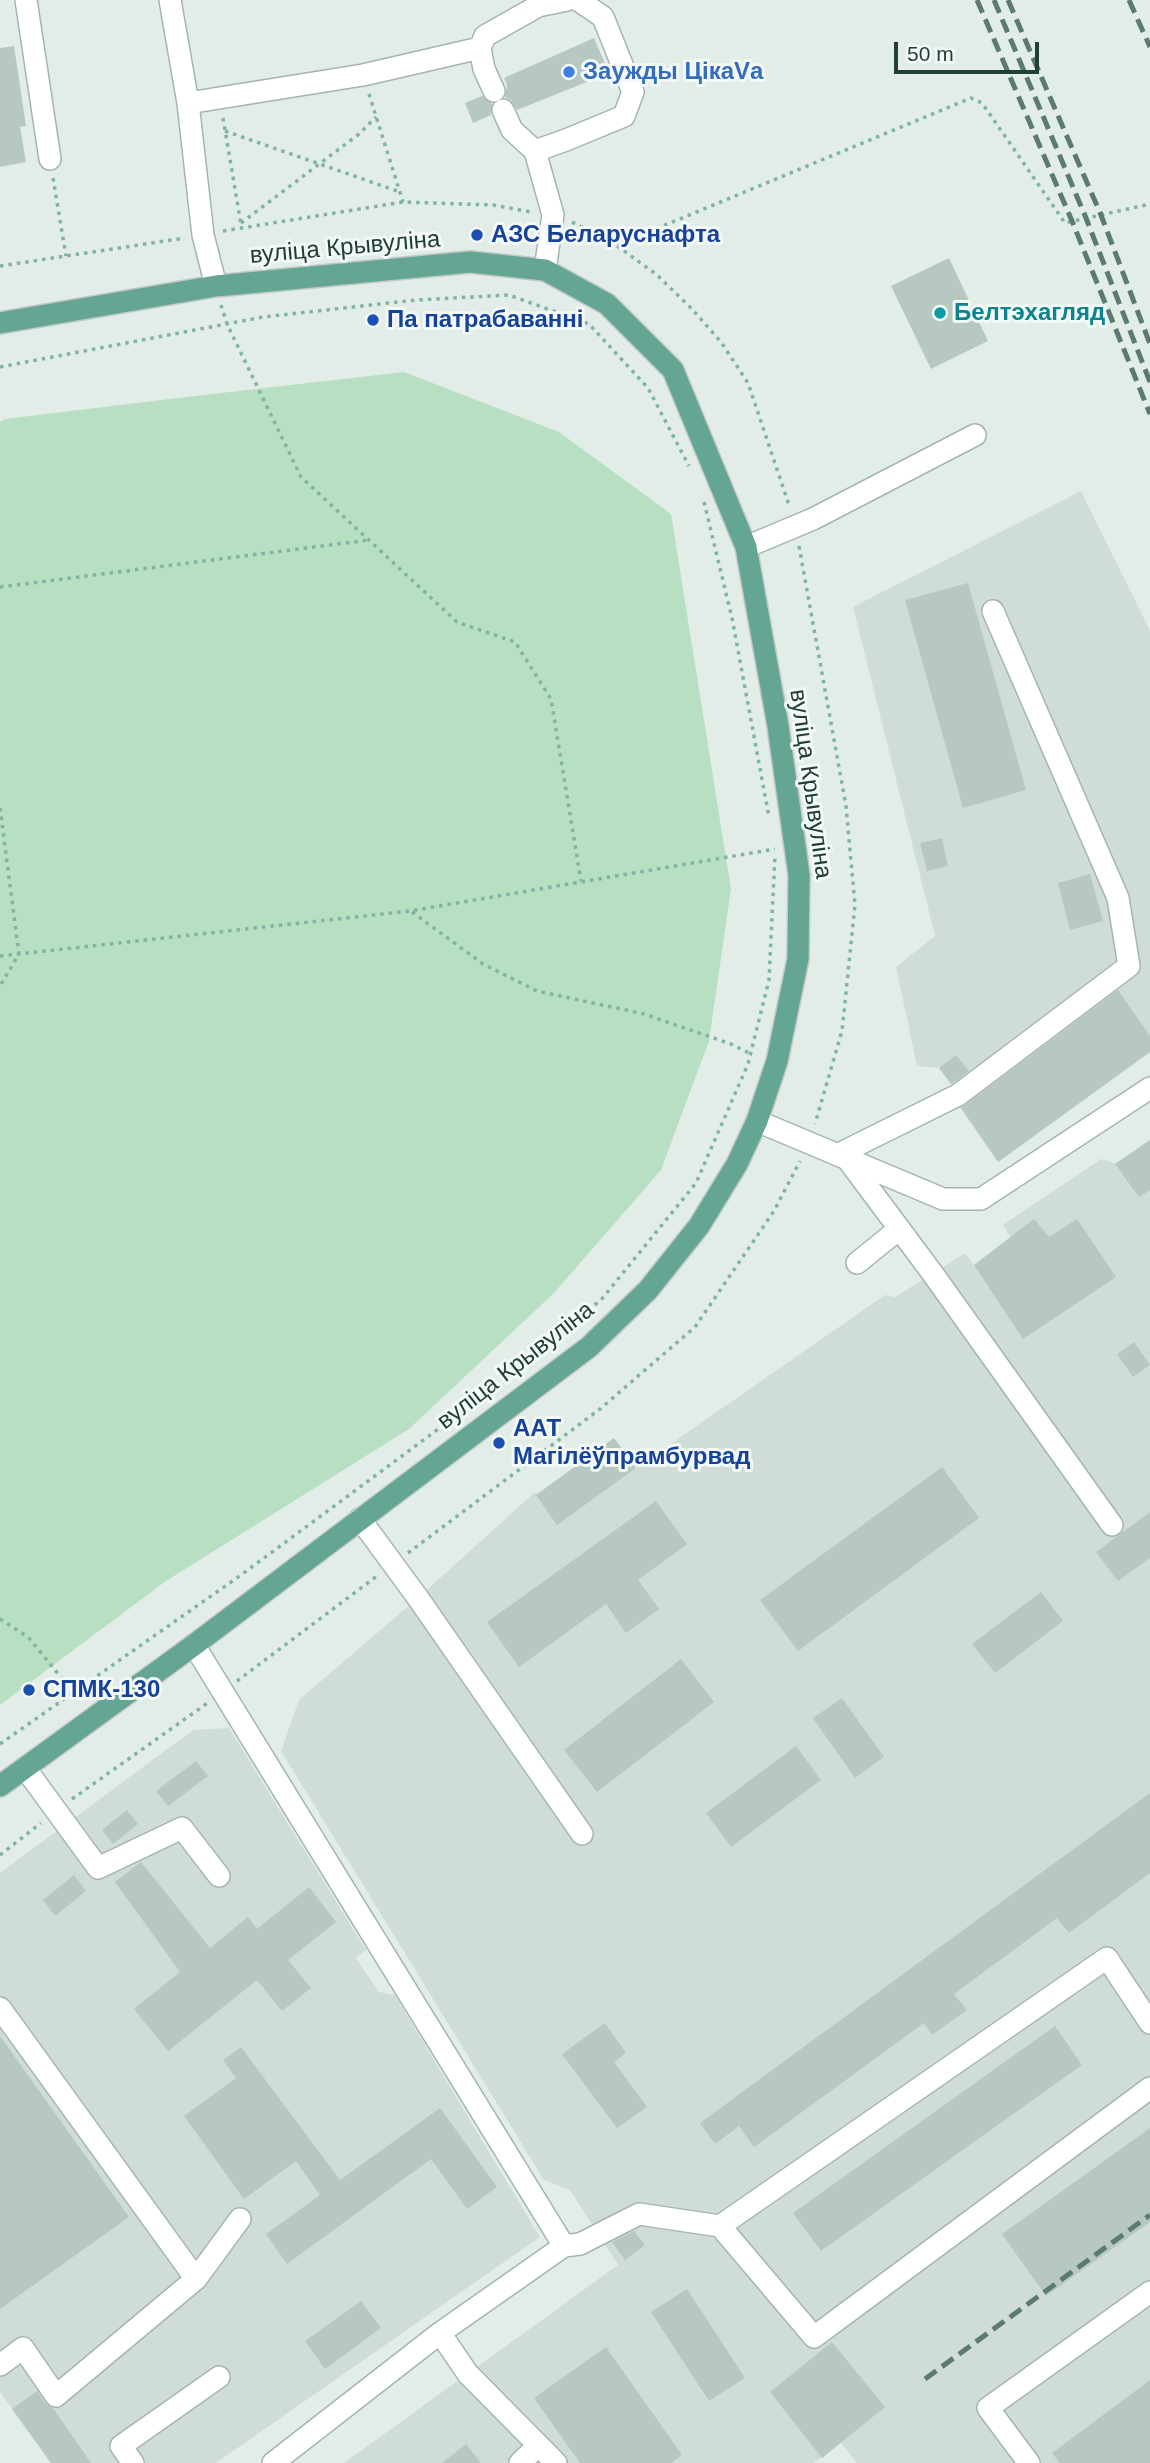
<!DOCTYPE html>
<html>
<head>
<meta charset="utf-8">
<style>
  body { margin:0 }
  #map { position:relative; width:1150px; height:2463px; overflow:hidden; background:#e2ede8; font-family:Arial,sans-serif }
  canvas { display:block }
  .scale { position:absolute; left:894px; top:42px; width:145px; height:32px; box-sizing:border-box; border:4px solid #213f37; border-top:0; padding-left:9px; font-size:21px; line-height:24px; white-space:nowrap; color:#213f37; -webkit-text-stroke:5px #f3f9f6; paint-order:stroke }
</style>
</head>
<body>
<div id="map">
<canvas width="1150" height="2463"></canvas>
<div class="scale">50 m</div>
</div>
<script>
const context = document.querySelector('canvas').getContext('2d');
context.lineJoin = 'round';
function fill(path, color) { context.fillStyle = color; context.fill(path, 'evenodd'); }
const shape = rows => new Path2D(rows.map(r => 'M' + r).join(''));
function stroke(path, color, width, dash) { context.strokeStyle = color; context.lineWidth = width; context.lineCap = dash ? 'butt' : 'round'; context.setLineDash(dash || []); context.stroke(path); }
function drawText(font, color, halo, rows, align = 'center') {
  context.font = font + ' Arial,sans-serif'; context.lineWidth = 6; context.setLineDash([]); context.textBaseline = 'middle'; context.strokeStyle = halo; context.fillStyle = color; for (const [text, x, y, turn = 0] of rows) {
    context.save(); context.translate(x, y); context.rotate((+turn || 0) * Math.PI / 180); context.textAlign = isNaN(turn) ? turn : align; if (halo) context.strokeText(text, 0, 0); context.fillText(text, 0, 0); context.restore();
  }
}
const built = shape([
  [1081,491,1150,631,1150,1052,998,1162,957,1103,955,1089,939,1068,917,1066,896,967,935,936,853,607],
  [1150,1140,1150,2463,857,2463,841,2443,814,2463,344,2463,618,2265,570,2190,544,2180,281,1751,299,1700,418,1598,534,1493,539,1493,614,1438,636,1468,885,1295,895,1297,965,1253,974,1265,1011,1238,1003,1225,1101,1159,1116,1164],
  [229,1728,366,1950,356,1958,379,1992,395,1995,540,2237,216,2463,51,2463,0,2392,0,1873,193,1730]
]);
const green = shape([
  [404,372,559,432,671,514,731,889,709,1041,661,1170,554,1293,409,1429,166,1581,0,1705,0,422,5,419,186,397]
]);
const building = shape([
  [594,38,609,73,517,110,511,100,505,97,507,85,504,78],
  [14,46,26,126,20,127,26,162,0,167,0,48],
  [482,96,492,104,491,115,473,123,465,103],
  [949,258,988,341,931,369,891,286],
  [968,583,1026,790,963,808,905,600],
  [942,838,948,866,927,871,920,843],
  [1090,874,1103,921,1070,930,1058,883],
  [1118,990,1150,1036,1150,1052,998,1162,961,1108],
  [956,1055,969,1071,951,1084,939,1068],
  [1150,1140,1150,1190,1139,1197,1115,1164],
  [1034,1219,1049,1237,1077,1219,1116,1277,1023,1339,974,1265],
  [1134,1342,1150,1365,1133,1377,1117,1354],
  [614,1438,636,1468,557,1525,536,1495],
  [942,1467,979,1518,798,1651,760,1600],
  [656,1501,687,1544,638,1580,659,1609,626,1633,606,1604,519,1667,487,1622],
  [1150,1512,1150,1558,1118,1581,1096,1552],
  [1041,1592,1063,1621,995,1673,972,1644],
  [681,1659,714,1702,597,1792,564,1750],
  [842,1698,884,1757,855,1778,813,1718],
  [796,1746,821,1780,731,1847,706,1813],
  [196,1761,208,1776,168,1806,156,1791],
  [1150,1793,1150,1873,1069,1933,1057,1918,954,1994,967,2010,932,2035,924,2023,754,2147,739,2126,715,2144,700,2123],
  [127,1810,138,1824,113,1844,102,1830],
  [141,1862,210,1948,248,1917,257,1929,309,1887,336,1922,288,1960,311,1988,282,2011,257,1980,168,2051,134,2009,180,1972,115,1882],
  [74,1875,86,1891,55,1916,43,1900],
  [605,2023,626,2053,614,2062,647,2107,617,2128,562,2054],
  [1055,2026,1082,2065,821,2251,793,2213],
  [0,2036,129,2217,0,2309],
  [241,2047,340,2180,440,2108,497,2187,467,2209,431,2159,287,2264,266,2234,320,2195,296,2161,244,2199,184,2116,236,2078,223,2060],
  [1150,2128,1150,2222,1046,2296,1002,2234],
  [634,2231,645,2245,625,2260,612,2242],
  [687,2289,745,2378,709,2401,651,2312],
  [361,2301,381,2328,325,2369,305,2341],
  [832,2342,885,2407,822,2458,770,2392],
  [606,2347,682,2455,671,2463,580,2463,534,2398],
  [1150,2380,1150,2463,1060,2463,1052,2453],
  [37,2391,46,2404,53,2408,91,2463,51,2463,12,2409],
  [466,2444,481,2463,442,2463]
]);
const path = shape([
  [369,94,403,202],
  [223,118,241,224],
  [225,131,400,192],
  [53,178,66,256],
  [572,222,616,245,657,275,692,309,721,342,748,383,790,508],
  [241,223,359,134,376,117],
  [223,231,403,202,493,205,531,212],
  [617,245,971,98,982,103,1065,223,1150,204],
  [0,266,185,238],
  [221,305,227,324,301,477,457,622,515,642,551,699,581,881],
  [0,367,263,317,416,300,509,295,589,324,648,388,689,466],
  [704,502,732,618,769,817],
  [799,546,846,806,855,905,842,1031,815,1124],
  [0,587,369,540],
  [0,808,19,954,0,986],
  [412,912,483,964,537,991,644,1014,731,1044,751,1054],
  [0,956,410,911,775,849],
  [408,1553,600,1409,695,1327,774,1211,800,1161],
  [0,1619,28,1637,73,1692],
  [237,1681,377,1576],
  [0,1744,241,1575,433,1433,601,1300,696,1183,748,1064,769,980,775,855],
  [72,1799,209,1702],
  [0,1855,41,1823]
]);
const minor = shape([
  [26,0,50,159],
  [170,0,188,103,203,235,216,286],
  [494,91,484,69,480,48,485,36,538,6,567,0],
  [188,103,363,75,480,48],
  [503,110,512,130,535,151,566,140,624,116,633,92,603,17,578,0],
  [535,151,553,215,545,270],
  [746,547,813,519,975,435],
  [757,1121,943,1199,981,1199,1150,1088],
  [837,1155,958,1095,1129,966,1118,898,993,611],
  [848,1160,933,1274,1112,1525],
  [857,1263,899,1229],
  [360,1519,418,1598,582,1834],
  [194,1645,564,2246,440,2333,273,2463],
  [25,1768,98,1868,182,1828,219,1876],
  [0,2008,196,2279],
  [720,2226,1107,1958,1150,2023],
  [564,2246,580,2244,639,2214,720,2226,814,2337,1150,2088],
  [440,2333,468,2374,556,2463],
  [0,2365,23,2348,56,2396,196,2279,240,2219],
  [133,2463,121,2446,219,2377],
  [520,2463,538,2446],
  [1029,2463,988,2408,1150,2292]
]);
const major = shape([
  [0,323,216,286,470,262,545,270,607,304,673,370,746,547,778,726,799,875,798,959,777,1061,757,1121,737,1164,699,1226,648,1290,589,1347,194,1645,0,1786]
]);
const rail = shape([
  [977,0,1072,221,1150,414],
  [994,0,1086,218,1150,382],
  [1008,0,1101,215,1150,344],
  [1129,0,1150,47],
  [925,2379,1150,2215]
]);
const markers = [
  [569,72,7,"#3f7fe0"],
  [477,235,7,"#1a4fb4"],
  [940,313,7,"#0f9aa8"],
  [373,320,7,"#1a4fb4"],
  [499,1443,7,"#1a4fb4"],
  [29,1690,7,"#1a4fb4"]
];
const shopNames = [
  ["Заужды ЦікаVа",583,72]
];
const transitNames = [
  ["АЗС Беларуснафта",491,235],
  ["Па патрабаванні",387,320],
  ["ААТ",513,1429],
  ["Магілёўпрамбурвад",513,1457],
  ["СПМК-130",43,1690]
];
const streetNames = [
  ["вуліца Крывуліна",345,248,-5],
  ["вуліца Крывуліна",810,784,82],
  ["вуліца Крывуліна",516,1366,-38]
];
const cultureNames = [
  ["Белтэхагляд",954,313]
];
fill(built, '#d0ddd7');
fill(green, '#b9dfc3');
fill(building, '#b7c8c1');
stroke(minor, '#a4b5af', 24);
stroke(major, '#c1c9c7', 24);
stroke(path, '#80b3a2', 3.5, [3.5, 5]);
stroke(minor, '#fff', 21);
stroke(major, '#64a594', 21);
stroke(rail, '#5b7b72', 5, [14, 7]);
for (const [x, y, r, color] of markers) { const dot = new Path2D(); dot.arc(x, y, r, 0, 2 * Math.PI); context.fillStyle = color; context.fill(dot); stroke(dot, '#f3f9f6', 2.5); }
drawText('bold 24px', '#366cbe', '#f3f9f6', shopNames, 'left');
drawText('bold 24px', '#164399', '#f3f9f6', transitNames, 'left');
drawText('24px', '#213f37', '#f3f9f6', streetNames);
drawText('bold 24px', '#0d838f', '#f3f9f6', cultureNames, 'left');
</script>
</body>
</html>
